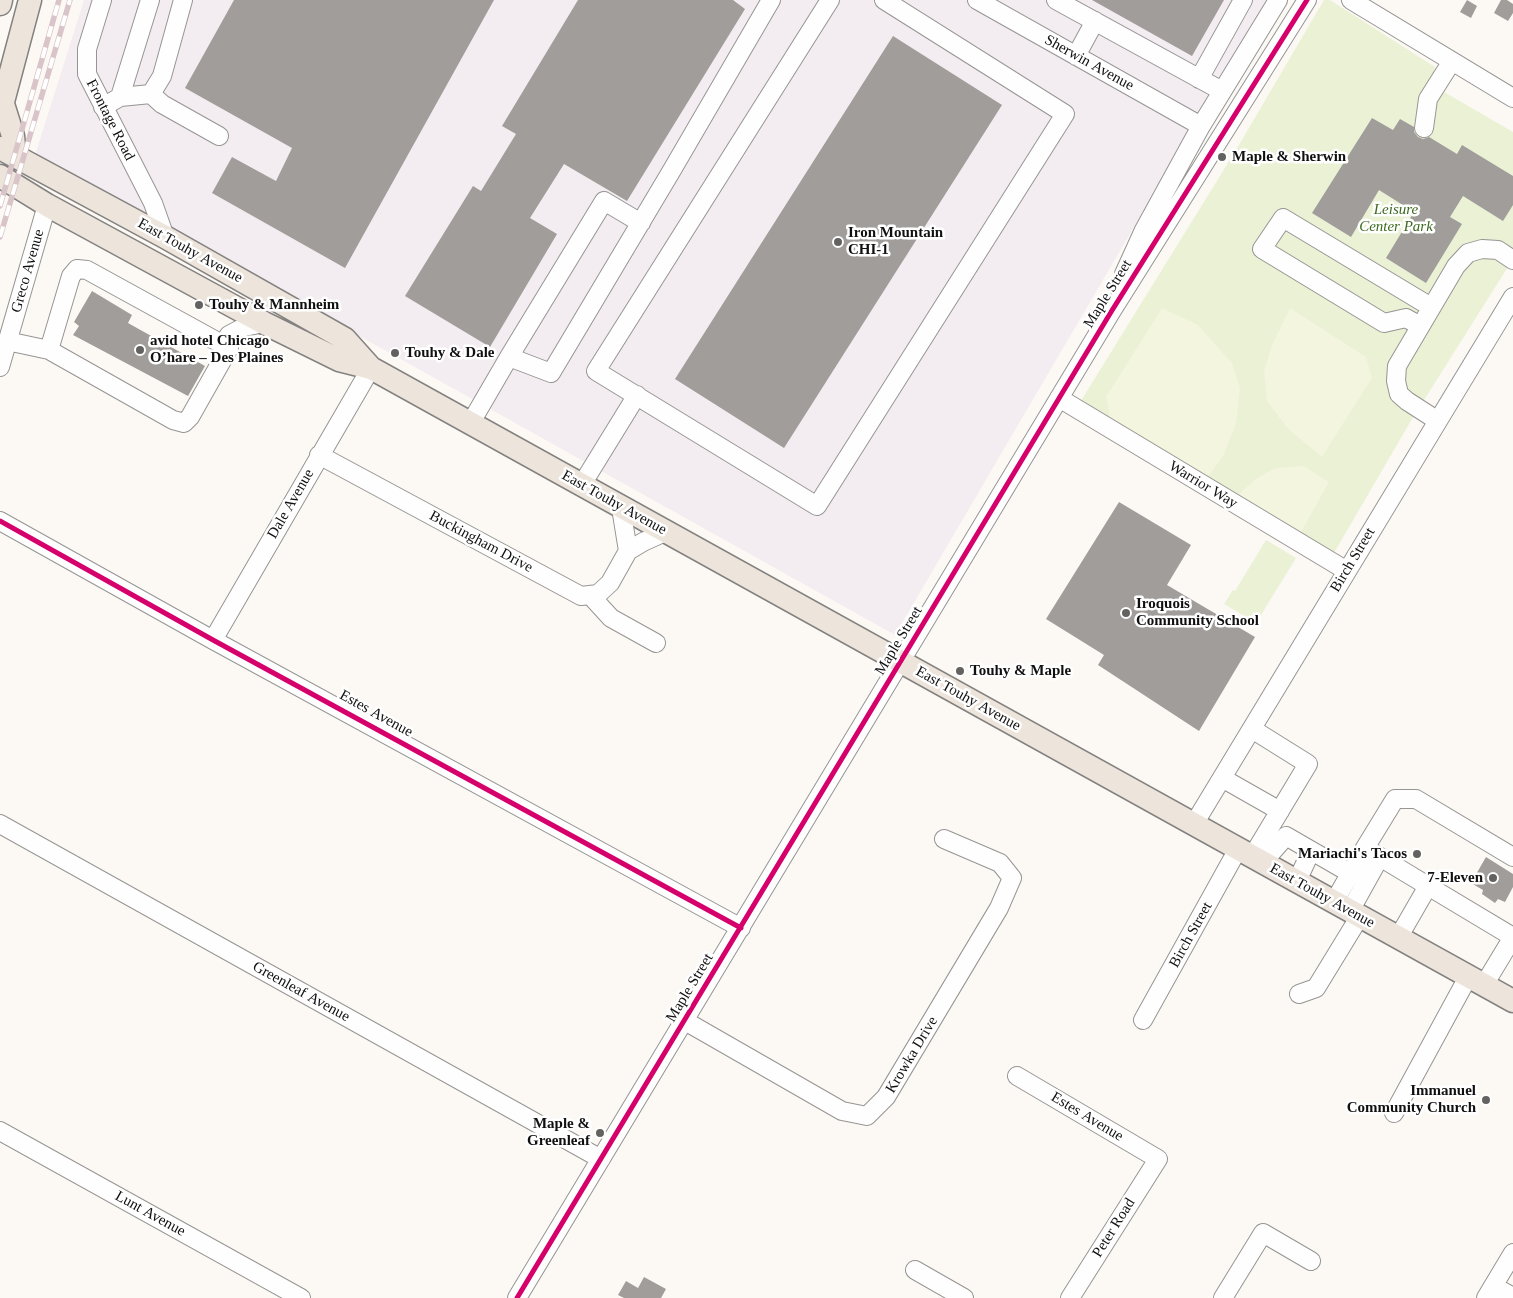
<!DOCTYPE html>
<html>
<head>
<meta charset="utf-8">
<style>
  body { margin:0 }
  canvas { display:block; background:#fcf9f5 }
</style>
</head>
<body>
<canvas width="1513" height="1298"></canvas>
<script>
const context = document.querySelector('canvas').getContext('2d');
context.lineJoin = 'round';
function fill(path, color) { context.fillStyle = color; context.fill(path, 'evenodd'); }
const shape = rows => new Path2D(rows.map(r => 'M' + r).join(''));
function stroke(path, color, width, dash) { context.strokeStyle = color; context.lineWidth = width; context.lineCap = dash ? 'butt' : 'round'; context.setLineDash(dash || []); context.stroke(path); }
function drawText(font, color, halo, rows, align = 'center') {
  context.font = font + ' Georgia,serif'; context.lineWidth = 5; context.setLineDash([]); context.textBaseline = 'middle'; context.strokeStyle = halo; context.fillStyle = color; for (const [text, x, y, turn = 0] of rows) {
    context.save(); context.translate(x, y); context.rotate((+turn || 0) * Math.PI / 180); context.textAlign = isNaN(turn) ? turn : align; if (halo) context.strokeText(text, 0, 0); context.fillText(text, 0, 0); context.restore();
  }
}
const industrial = shape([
  [84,0,1267,0,895,635,35,155]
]);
const green = shape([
  [1324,0,1330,0,1435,67,1432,85,1513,132,1513,259,1412,419,1327,565,1074,412,1236,150],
  [1266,540,1296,558,1256,623,1224,604,1233,590,1235,591]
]);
const pitch = shape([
  [1162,308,1198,325,1232,363,1240,388,1236,424,1223,456,1206,480,1111,423,1106,397],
  [1290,308,1366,357,1372,378,1322,457,1288,429,1267,401,1264,371,1272,345],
  [1304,466,1329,482,1300,534,1232,506,1240,493,1257,478,1276,468]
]);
const building = shape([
  [234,0,494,0,345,268,212,193,232,157,276,181,292,148,185,88],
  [578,0,733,0,745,9,627,201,564,164,530,218,557,234,490,347,405,296,473,186,481,191,516,134,502,126],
  [1092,0,1224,0,1192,56],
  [1467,0,1477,6,1471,18,1460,12],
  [1501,0,1507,0,1513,4,1513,13,1508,21,1494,13],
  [893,36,1002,105,784,448,675,379],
  [1372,118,1393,130,1400,119,1414,127,1414,132,1418,137,1423,139,1429,137,1457,154,1462,145,1513,176,1513,205,1503,221,1463,196,1450,217,1462,224,1426,283,1386,258,1414,212,1379,190,1351,237,1312,213],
  [92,291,132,315,128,323,205,366,188,396,73,335,79,326,74,322],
  [1119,502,1191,545,1167,585,1255,637,1199,731,1098,665,1104,655,1046,619],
  [1486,857,1513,874,1513,887,1505,902,1498,899,1495,903,1482,894,1483,890,1471,883],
  [644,1277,666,1289,661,1298,624,1298,618,1295,626,1281,638,1288]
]);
const minor = shape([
  [102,0,87,49,87,74,153,203,165,237],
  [830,0,596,371,817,506,1065,114,884,0],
  [977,0,1201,126],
  [1056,0,1222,91],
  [1351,0,1513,98],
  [1076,56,1095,21],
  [1199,79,1243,0],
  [151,94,162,104,219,136],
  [120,97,150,0],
  [103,107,120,97,151,94,162,76,183,0],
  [1424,128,1428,99,1452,61],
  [1124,274,1144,230,1201,126,1278,0],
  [1420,326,1406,318,1384,323,1262,249,1283,218,1431,307],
  [7,341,49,350,173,420,184,423,190,417,229,348,87,270,77,269,71,276,49,350],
  [223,345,229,335,244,327,264,323],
  [509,357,604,201,641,223],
  [0,367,47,205],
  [1059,398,1347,571],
  [1438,421,1407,401,1399,394,1396,381,1397,366,1456,266,1468,253,1482,249,1498,250,1513,260],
  [470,424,509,357,551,373,672,170,771,0],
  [319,455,581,596,598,594,610,583,628,551,643,542,665,532],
  [581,486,637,395],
  [621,508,628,551],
  [0,521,213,640,741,928],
  [590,595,611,618,656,643],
  [213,640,371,368],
  [1252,729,1308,764,1252,857],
  [1222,778,1280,811],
  [0,824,601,1159],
  [1194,824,1513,297],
  [1365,848,1395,799,1416,799,1513,857],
  [1263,862,1286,836,1350,873],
  [1297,881,1311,851],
  [1428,886,1513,937],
  [1334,902,1365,848,1428,886,1398,938],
  [1350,911,1380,857],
  [1484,985,1513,937],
  [1299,994,1316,988,1360,916],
  [1143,1020,1238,849],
  [685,1021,842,1111,867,1116,886,1097,999,908,1012,878,1000,863,944,839],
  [1017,1076,1158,1159,1070,1298],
  [1394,1113,1468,977],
  [0,1131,301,1298],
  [915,1270,964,1298],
  [1493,1286,1513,1297],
  [517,1298,1111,312,1307,0],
  [1223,1298,1263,1233,1311,1261],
  [1486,1298,1513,1253]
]);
const major = shape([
  [0,4,1,0],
  [3,104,13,136,15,156],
  [0,113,30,0],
  [0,148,165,237,345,339,371,368],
  [0,176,47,205,264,323,339,360,371,368,1513,1001]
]);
const rail = shape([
  [0,206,59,0],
  [0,237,70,0]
]);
const cycleway = shape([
  [0,521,213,640,741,928],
  [517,1298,1111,312,1307,0]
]);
const markers = [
  [1222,157,5,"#636260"],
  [838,242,5,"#636260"],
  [199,305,5,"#636260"],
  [140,350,5,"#636260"],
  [395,353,5,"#636260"],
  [1126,613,5,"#636260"],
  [960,671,5,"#636260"],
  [1417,854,5,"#636260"],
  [1493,878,5,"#636260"],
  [1486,1100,5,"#636260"],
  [600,1133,5,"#636260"]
];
const streetNames = [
  ["Sherwin Avenue",1089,63,29],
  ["Frontage Road",110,120,63],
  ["East Touhy Avenue",190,251,29],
  ["Greco Avenue",28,271,-74],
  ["Maple Street",1108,294,-58],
  ["Warrior Way",1203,485,31],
  ["East Touhy Avenue",614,503,29],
  ["Dale Avenue",291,504,-60],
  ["Buckingham Drive",481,542,28],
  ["Birch Street",1353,560,-59],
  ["Maple Street",899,641,-59],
  ["East Touhy Avenue",968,699,29],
  ["Estes Avenue",376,714,29],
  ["East Touhy Avenue",1322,896,29],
  ["Birch Street",1191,935,-61],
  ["Maple Street",690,988,-59],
  ["Greenleaf Avenue",301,992,29],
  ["Krowka Drive",912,1055,-59],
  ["Estes Avenue",1087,1117,31],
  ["Lunt Avenue",150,1214,29],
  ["Peter Road",1114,1228,-58]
];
const poiNames = [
  ["Maple & Sherwin",1232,157],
  ["Iron Mountain",848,233],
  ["CHI-1",848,250],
  ["Touhy & Mannheim",209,305],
  ["avid hotel Chicago",150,341],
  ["O’hare – Des Plaines",150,358],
  ["Touhy & Dale",405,353],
  ["Iroquois",1136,604],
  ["Community School",1136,621],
  ["Touhy & Maple",970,671],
  ["Mariachi's Tacos",1407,854,"right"],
  ["7-Eleven",1483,878,"right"],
  ["Immanuel",1476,1091,"right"],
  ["Community Church",1476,1108,"right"],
  ["Maple &",590,1124,"right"],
  ["Greenleaf",590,1141,"right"]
];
const parkNames = [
  ["Leisure",1396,210],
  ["Center Park",1396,227]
];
fill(industrial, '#f3edf1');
fill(green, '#eaf1d5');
fill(pitch, '#f3f5df');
fill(building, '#a09d9a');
stroke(minor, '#969593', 20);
stroke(major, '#848280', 25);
stroke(minor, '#fffefe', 18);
stroke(major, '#ede5db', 22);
stroke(rail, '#d9c5c9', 5.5);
stroke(rail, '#fff', 4, [11]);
stroke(cycleway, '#d6006c', 5);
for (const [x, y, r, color] of markers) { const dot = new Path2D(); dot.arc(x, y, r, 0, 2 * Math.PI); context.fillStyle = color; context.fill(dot); stroke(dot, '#fff', 2); }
drawText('15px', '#101010', '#fff', streetNames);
drawText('bold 15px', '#101010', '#fff', poiNames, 'left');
drawText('italic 15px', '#3b691e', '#fff', parkNames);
</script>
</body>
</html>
